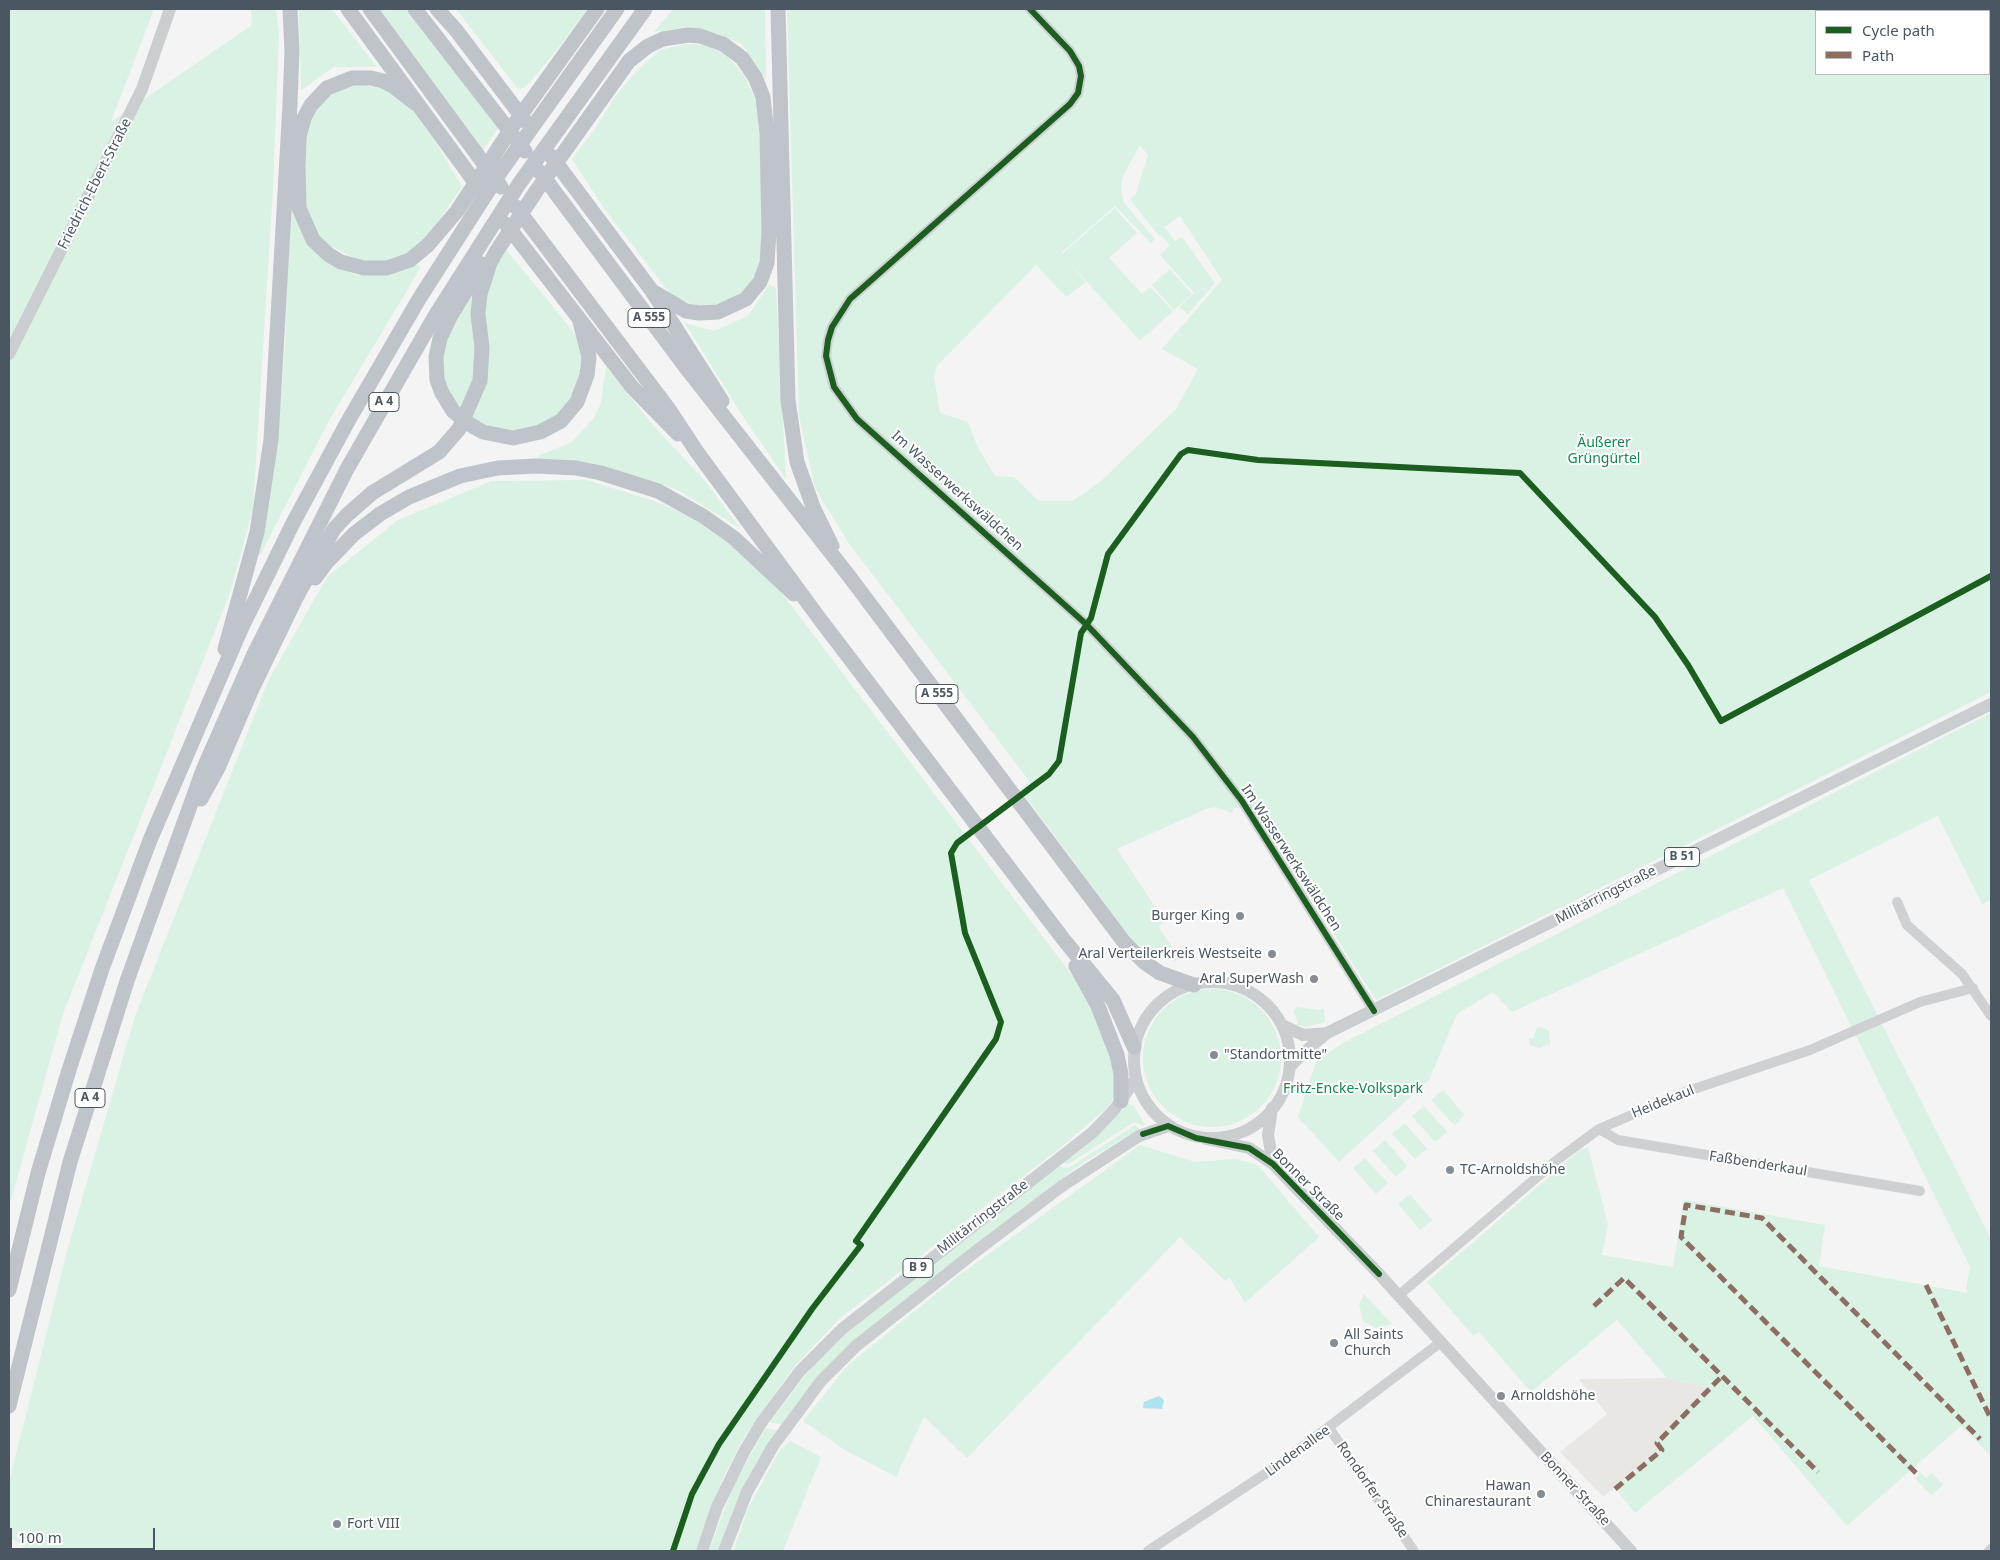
<!DOCTYPE html>
<html>
<head>
<meta charset="utf-8">
<style>
  body { margin:0 }
  #map { position:relative; width:2000px; height:1560px; overflow:hidden; background:#f4f4f4; font-family:"Noto Sans",sans-serif }
  canvas { display:block }
  .frame { position:absolute; inset:0; border:10px solid #4a5661; pointer-events:none }
  .legend { position:absolute; left:1815px; top:10px; width:175px; height:65px; box-sizing:border-box; background:#fff; border:1px solid #b7bbc0; margin:0; padding:6px 9px; list-style:none; font-size:15px; color:#4a5661 }
  .legend li { display:flex; align-items:center; gap:10px; height:25px }
  .legend b { width:25px; border:1px solid #b7bbc0 }
  .scale { position:absolute; left:10px; top:1528px; width:145px; height:22px; box-sizing:border-box; border:2px solid #4a5661; border-top:0; padding-left:6px; font-size:15px; line-height:18px; white-space:nowrap; color:#4a5661; -webkit-text-stroke:4px #fff; paint-order:stroke }
</style>
</head>
<body>
<div id="map">
<canvas width="2000" height="1560"></canvas>
<div class="frame"></div>
<ul class="legend">
<li><b style="height:6px;background:#1b5e20"></b>Cycle path</li>
<li><b style="height:6px;background:#8d6e63"></b>Path</li>
</ul>
<div class="scale">100 m</div>
</div>
<script>
const context = document.querySelector('canvas').getContext('2d');
context.lineJoin = 'round';
function fill(path, color) { context.fillStyle = color; context.fill(path, 'evenodd'); }
const shape = rows => new Path2D(rows.map(r => 'M' + r).join(''));
function stroke(path, color, width, dash) { context.strokeStyle = color; context.lineWidth = width; context.lineCap = dash ? 'butt' : 'round'; context.setLineDash(dash || []); context.stroke(path); }
function drawText(font, color, halo, rows, align = 'center') {
  context.font = font + ' "Noto Sans",sans-serif'; context.lineWidth = 4; context.setLineDash([]); context.textBaseline = 'middle'; context.strokeStyle = halo; context.fillStyle = color; for (const [text, x, y, turn = 0] of rows) {
    context.save(); context.translate(x, y); context.rotate((+turn || 0) * Math.PI / 180); context.textAlign = isNaN(turn) ? turn : align; if (halo) context.strokeText(text, 0, 0); context.fillText(text, 0, 0); context.restore();
  }
}
const commercial = shape([
  [1667,1378,1710,1388,1656,1443,1661,1449,1603,1497,1560,1452,1607,1414,1579,1379]
]);
const green = shape([
  [9,9,154,9,111,122,252,25,251,9,276,9,279,32,273,189,253,509,230,593,63,1014,9,1207],
  [299,9,332,9,377,67,334,67,301,90],
  [378,9,407,9,498,128,482,152],
  [456,9,587,9,556,51,525,88,518,89],
  [673,9,765,9,766,80,742,44,718,34,687,27,654,32],
  [787,9,1991,9,1991,692,1376,1000,1289,864,1285,850,1269,828,1262,823,1256,813,1234,807,1232,813,1216,807,1206,809,1117,849,1165,922,1158,926,1174,950,1181,946,1184,951,1184,956,1176,961,1157,958,1132,940,1020,789,1030,782,848,542,815,488,799,416],
  [1816,11,1989,11,1989,74,1816,74],
  [1140,145,1148,155,1136,193,1130,199,1159,236,1160,235,1170,245,1160,255,1194,293,1179,307,1188,314,1215,283,1182,237,1175,241,1164,227,1180,216,1222,280,1162,349,1198,369,1176,409,1101,481,1073,501,1039,501,1014,477,995,476,977,446,968,422,940,413,934,377,937,366,1036,265,1066,297,1086,282,1061,253,1115,206,1151,243,1155,239,1124,203,1121,188,1123,176],
  [687,44,703,45,725,54,744,75,757,104,761,160,763,240,760,266,747,289,731,300,702,308,671,295,606,211,572,159,595,129,614,98,638,69,660,50],
  [359,83,387,90,407,102,435,141,462,187,422,244,398,258,375,263,354,258,324,243,311,227,303,202,305,131,322,100,344,87],
  [290,205,303,236,324,260,355,275,386,275,414,263,421,267,327,424,260,556,258,554,277,449,285,347],
  [1115,208,1137,233,1109,258,1142,294,1150,287,1173,311,1140,341,1062,254],
  [505,248,571,329,579,340,583,357,579,368,582,374,575,392,562,412,543,424,522,431,502,431,471,418,485,387,486,292,494,268],
  [1170,269,1192,294,1174,310,1152,285],
  [769,285,776,288,786,479,742,415,685,323,714,331,748,316],
  [473,294,476,358,474,377,462,412,450,396,442,375,445,340],
  [606,367,653,425,704,480,740,528,674,488,585,463,535,461,540,455,572,442,593,419,601,403],
  [587,480,657,502,691,517,756,563,775,584,1087,995,1116,1060,1117,1091,1109,1106,1065,1144,839,1319,793,1368,745,1436,724,1476,695,1551,29,1551,9,1536,9,1482,67,1251,135,1016,268,681,327,577,398,520,492,481],
  [1991,713,1991,900,1982,904,1938,816,1809,880,1991,1239,1991,1456,1961,1426,1847,1526,1753,1416,1635,1513,1615,1488,1660,1450,1655,1443,1710,1388,1667,1378,1617,1320,1531,1392,1479,1332,1473,1336,1427,1282,1580,1150,1588,1147,1608,1225,1602,1255,1673,1267,1684,1200,1825,1225,1819,1266,1968,1293,1966,1289,1970,1267,1783,888,1512,1012,1493,992,1457,1014,1429,1080,1339,1162,1298,1117,1316,1062,1341,1044],
  '1143 1058a69 69 0 1 1 138 0a69 69 0 1 1-138 0Z',
  [1297,1007,1319,1010,1324,1008,1325,1022,1306,1027,1298,1025,1294,1011],
  [1541,1027,1549,1031,1550,1044,1539,1048,1530,1045,1529,1038,1533,1038,1537,1028],
  [1443,1090,1465,1115,1454,1125,1431,1100],
  [1128,1104,1134,1106,1145,1125,1143,1126,1134,1122,1072,1162,1067,1164,1063,1162,1105,1128],
  [1424,1106,1447,1132,1435,1142,1412,1116],
  [1405,1123,1427,1149,1415,1159,1392,1134],
  [1135,1125,1139,1129,1081,1164,863,1333,816,1379,782,1424,769,1423,816,1362,860,1321,1059,1165,1063,1168,1070,1167],
  [1385,1140,1407,1166,1396,1177,1373,1151],
  [1140,1145,1195,1162,1236,1159,1258,1165,1319,1237,1245,1303,1230,1278,1225,1281,1180,1237,967,1458,924,1417,896,1477,845,1450,803,1421,848,1365,958,1276],
  [1365,1158,1388,1183,1376,1194,1353,1168],
  [1410,1194,1432,1220,1420,1230,1398,1204],
  [1364,1294,1392,1324,1375,1328,1363,1321,1359,1304],
  [766,1428,777,1430,757,1462,734,1508,718,1551,709,1551,734,1484],
  [790,1441,821,1457,783,1551,733,1551,747,1511,779,1451],
  [1920,1472,1926,1478,1932,1473,1943,1485,1931,1495,1915,1478]
]);
const water = shape([
  [1159,1396,1164,1400,1162,1409,1143,1408,1144,1402]
]);
const minor = shape([
  [1030,9,1070,51,1079,66,1081,76,1078,93,1070,104,850,299,832,327,828,340,826,356,834,387,857,419,1086,624,1193,737,1242,801,1374,1011],
  [1897,902,1907,925,1962,974,1991,1016],
  [1599,1129,1618,1140,1920,1191],
  [1398,1296,1557,1160,1599,1129,1685,1092,1810,1050,1920,1002,1973,988],
  [1329,1428,1414,1551],
  [1148,1551,1277,1466,1441,1342],
  [1989,1551,1991,1549]
]);
const major = shape([
  [9,354,142,89,170,9],
  '1134 1060a78 78 0 1 1 156 0a78 78 0 1 1-156 0Z',
  [1282,1025,1303,1035,1327,1033,1991,704],
  [1291,1066,1302,1054,1326,1034],
  [1272,1108,1268,1135,1273,1164],
  [1206,1139,1249,1148,1273,1164,1379,1274,1631,1551],
  [702,1551,717,1507,744,1452,761,1423,800,1371,842,1329,1093,1132,1114,1110,1136,1079],
  [724,1551,747,1492,773,1446,821,1381,856,1346,975,1252,1062,1186,1139,1136,1168,1126]
]);
const highway = shape([
  [348,9,480,189],
  [370,9,501,187],
  [415,9,525,151],
  [437,9,456,30,525,121],
  [778,9,788,400,797,462,813,507,832,546],
  [415,103,393,86,383,81,371,78,352,78,327,88,311,105,304,118,299,137,298,167,299,208,313,240,329,255,341,262,364,268,387,268,410,260,428,245,457,211,513,126,597,9],
  [551,156,652,291,722,401],
  [540,172,687,369,849,576,1124,942,1144,962,1160,973,1194,985],
  [516,207,668,408,697,452,819,618,1064,940,1113,1000,1134,1047],
  [506,224,632,387,678,434],
  [482,264,450,317,440,338,436,357,437,380,442,393,453,411,469,424,483,432,513,438,540,432,561,421,577,402,587,375,589,357,580,322],
  [315,578,326,563,354,534,380,514,409,497,460,476,498,468,536,466,576,468,601,473,658,491,703,516,734,538,794,594],
  [225,649,257,532,271,440,290,104,292,51,290,9],
  [201,799,218,768,251,691,296,598,334,529,347,515,372,493,439,452,459,429,480,381,482,347,478,314,480,294,490,263,496,252,537,190,629,61,648,46,663,39,688,35,700,36,723,44,742,58,755,77,763,97,767,134,769,232,767,263,760,282,746,299,718,312,699,313,686,311,652,291],
  [1076,966,1098,1006,1117,1055,1121,1074,1121,1101],
  [9,1290,38,1173,69,1070,102,969,150,840,241,629,293,523,347,423,419,299,501,171,617,9],
  [9,1406,70,1162,127,981,203,770,254,654,347,469,435,316,519,184,645,9]
]);
const quiet = shape([
  [1926,1285,1991,1419],
  [1594,1306,1624,1278,1818,1472],
  [1916,1473,1681,1237,1686,1205,1762,1218,1980,1439],
  [1615,1489,1662,1450,1657,1443,1722,1376]
]);
const cycleway = shape([
  [1030,9,1070,51,1079,66,1081,76,1078,93,1070,104,850,299,832,327,828,340,826,356,834,387,857,419,1086,624,1193,737,1242,801,1374,1011],
  [1143,1134,1168,1126,1196,1138,1249,1148,1273,1164,1379,1274],
  [673,1551,692,1494,719,1444,812,1309,861,1245,856,1241,996,1039,1001,1022,965,933,951,853,957,843,1049,774,1059,761,1081,633,1091,618,1108,554,1181,454,1188,450,1258,460,1520,473,1655,617,1688,665,1721,721,1991,576]
]);
const markers = [
  [1240,916,5,"#868d94"],
  [1272,954,5,"#868d94"],
  [1314,979,5,"#868d94"],
  [1214,1055,5,"#868d94"],
  [1450,1170,5,"#868d94"],
  [1334,1343,5,"#868d94"],
  [1501,1396,5,"#868d94"],
  [1541,1494,5,"#868d94"],
  [337,1524,5,"#868d94"]
];
const shields = [
  [649,318,42],
  [384,402,30],
  [937,694,42],
  [1682,857,35],
  [90,1098,30],
  [918,1268,30]
];
const shieldNames = [
  ["A 555",649,318],
  ["A 4",384,402],
  ["A 555",937,694],
  ["B 51",1682,857],
  ["A 4",90,1098],
  ["B 9",918,1268]
];
const streetNames = [
  ["Friedrich-Ebert-Straße",95,184,-63],
  ["Im Wasserwerkswäldchen",957,491,42],
  ["Im Wasserwerkswäldchen",1291,858,57],
  ["Militärringstraße",1606,895,-27],
  ["Heidekaul",1663,1102,-22],
  ["Faßbenderkaul",1758,1164,9],
  ["Bonner Straße",1308,1185,45],
  ["Militärringstraße",983,1217,-38],
  ["Lindenallee",1298,1451,-36],
  ["Bonner Straße",1575,1489,47],
  ["Rondorfer Straße",1372,1490,55]
];
const parkNames = [
  ["Äußerer",1604,443],
  ["Grüngürtel",1604,459],
  ["Fritz-Encke-Volkspark",1353,1089]
];
const poiNames = [
  ["Burger King",1230,916,"right"],
  ["Aral Verteilerkreis Westseite",1262,954,"right"],
  ["Aral SuperWash",1304,979,"right"],
  ["\"Standortmitte\"",1224,1055],
  ["TC-Arnoldshöhe",1460,1170],
  ["All Saints",1344,1335],
  ["Church",1344,1351],
  ["Arnoldshöhe",1511,1396],
  ["Hawan",1531,1486,"right"],
  ["Chinarestaurant",1531,1502,"right"],
  ["Fort VIII",347,1524]
];
fill(commercial, '#e8e7e3');
fill(green, '#d9f2e3');
fill(water, '#aee2f0');
stroke(minor, '#ced0d2', 10);
stroke(major, '#caced1', 12);
stroke(highway, '#bec4c9', 15);
stroke(quiet, '#8d6e63', 5, [10, 5]);
stroke(cycleway, '#1b5e20', 6);
for (const [x, y, r, color] of markers) { const dot = new Path2D(); dot.arc(x, y, r, 0, 2 * Math.PI); context.fillStyle = color; context.fill(dot); stroke(dot, '#fff', 2); }
for (const [x, y, w] of shields) { const box = new Path2D(); box.roundRect(x - w / 2, y - 9.5, w, 19, 4); context.fillStyle = '#fff'; context.fill(box); stroke(box, '#4a5661', 1); }
drawText('bold 12px', '#4a5661', null, shieldNames);
drawText('14px', '#4a5661', '#fff', streetNames);
drawText('14px', '#17864f', '#fff', parkNames);
drawText('14px', '#4a5661', '#fff', poiNames, 'left');
</script>
</body>
</html>
